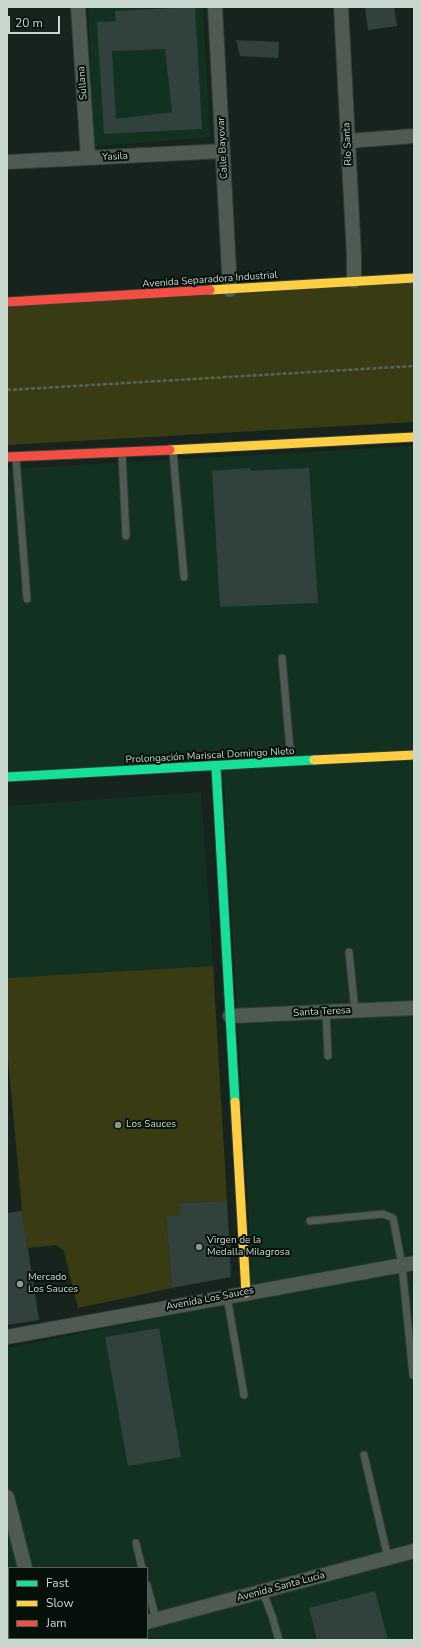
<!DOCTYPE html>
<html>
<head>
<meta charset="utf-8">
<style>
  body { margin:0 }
  #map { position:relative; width:421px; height:1647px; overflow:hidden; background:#16241d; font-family:"Nunito Sans",sans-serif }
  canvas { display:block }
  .frame { position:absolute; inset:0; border:8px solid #c8d8ce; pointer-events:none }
  .legend { position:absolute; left:8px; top:1567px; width:140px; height:72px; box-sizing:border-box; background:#06100a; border:1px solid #546058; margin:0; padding:5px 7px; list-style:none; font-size:12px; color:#c8d8ce }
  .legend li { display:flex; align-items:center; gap:8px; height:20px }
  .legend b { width:20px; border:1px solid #546058 }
  .scale { position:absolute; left:8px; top:16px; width:52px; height:18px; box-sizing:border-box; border:2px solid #c8d8ce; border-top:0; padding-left:5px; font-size:12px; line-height:14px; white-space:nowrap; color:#c8d8ce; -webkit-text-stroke:3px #06100a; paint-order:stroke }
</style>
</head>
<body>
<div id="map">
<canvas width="421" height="1647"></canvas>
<div class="frame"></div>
<ul class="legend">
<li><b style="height:5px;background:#16e098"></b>Fast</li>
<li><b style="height:5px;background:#ffcf43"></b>Slow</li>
<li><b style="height:5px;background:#f24e42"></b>Jam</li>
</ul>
<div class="scale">20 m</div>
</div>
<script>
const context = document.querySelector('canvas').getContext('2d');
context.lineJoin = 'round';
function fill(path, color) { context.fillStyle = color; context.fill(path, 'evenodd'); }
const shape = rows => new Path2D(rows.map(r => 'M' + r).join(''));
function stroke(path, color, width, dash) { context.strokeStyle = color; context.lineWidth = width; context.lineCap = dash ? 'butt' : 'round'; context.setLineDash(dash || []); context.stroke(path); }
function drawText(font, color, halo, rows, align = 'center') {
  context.font = font + ' "Nunito Sans",sans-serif'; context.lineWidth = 4; context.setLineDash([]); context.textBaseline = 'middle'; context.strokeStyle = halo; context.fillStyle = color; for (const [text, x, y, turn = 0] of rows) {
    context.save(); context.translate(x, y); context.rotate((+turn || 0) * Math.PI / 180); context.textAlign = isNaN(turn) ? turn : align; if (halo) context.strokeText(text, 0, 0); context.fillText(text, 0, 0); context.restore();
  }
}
const built = shape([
  [88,7,203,7,210,137,95,147],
  [414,446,414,1640,7,1640,7,1348,238,1302,252,1272,224,784,205,766,7,776,7,469],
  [9,1568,147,1568,147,1638,9,1638],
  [201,792,213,966,7,978,7,806]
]);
const green = shape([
  [414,279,414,422,7,445,7,306],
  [213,966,227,1201,180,1203,180,1216,166,1216,172,1288,78,1308,64,1251,56,1245,28,1248,23,1220,7,1048,7,978]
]);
const building = shape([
  [195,7,202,129,104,134,97,22,116,21,115,11],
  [165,49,172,112,116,119,112,51],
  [365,7,394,7,397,26,368,30],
  [236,40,279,42,278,58,240,56],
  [250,468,250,471,309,468,318,603,220,607,212,471],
  [227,1201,231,1277,172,1288,166,1216,180,1216,180,1203],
  [22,1211,39,1320,7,1325,7,1213],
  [159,1328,181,1457,128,1466,105,1337],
  [375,1591,388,1640,317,1640,309,1608]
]);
const path = shape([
  [7,390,414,366]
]);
const lane = shape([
  [173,452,184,577],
  [122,454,126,536],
  [16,459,27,599],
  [282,658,291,760],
  [349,952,355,1011],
  [326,1012,328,1056],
  [310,1221,383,1214,393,1218,402,1265,413,1375],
  [227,1296,244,1395],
  [364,1455,388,1558],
  [136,1543,142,1568],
  [147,1585,156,1619],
  [263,1592,272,1616,279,1640]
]);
const street = shape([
  [78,7,88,158],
  [215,7,230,290],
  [341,7,354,256,354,281],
  [348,141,414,136],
  [7,162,223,151],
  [230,1016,414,1008],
  [7,1337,414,1263],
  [7,1497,25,1568],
  [147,1622,414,1551],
  [43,1638,43,1640],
  [79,1640,86,1638]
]);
const fast = shape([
  [216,767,235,1102],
  [7,777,314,760]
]);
const slow = shape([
  [210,290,414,278],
  [170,450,414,437],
  [314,760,414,755],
  [235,1102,246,1293]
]);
const jam = shape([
  [7,302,210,290],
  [7,457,170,450]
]);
const markers = [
  [118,1125,4,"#8a9990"],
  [199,1247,4,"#8a9990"],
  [20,1284,4,"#8a9990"]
];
const streetNames = [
  ["Sullana",83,83,-94],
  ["Río Santa",348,144,-93],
  ["Calle Bayovar",223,148,-93],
  ["Yasila",115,157,-3],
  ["Avenida Separadora Industrial",210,280,-4],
  ["Prolongación Mariscal Domingo Nieto",210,756,-3],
  ["Santa Teresa",322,1012,-3],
  ["Avenida Los Sauces",210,1299,-11],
  ["Avenida Santa Lucía",281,1587,-15]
];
const poiNames = [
  ["Los Sauces",126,1125],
  ["Virgen de la",207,1241],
  ["Medalla Milagrosa",207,1253],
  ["Mercado",28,1278],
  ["Los Sauces",28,1290]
];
fill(built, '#123121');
fill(green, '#393c12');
fill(building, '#31423c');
stroke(lane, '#323e38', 9);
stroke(street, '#323e38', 16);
stroke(fast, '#323e38', 11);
stroke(slow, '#323e38', 11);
stroke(jam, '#323e38', 11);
stroke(path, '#59635e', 2.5, [4, 2]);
stroke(lane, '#4f5a53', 7);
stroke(street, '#4f5a53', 14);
stroke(fast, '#16e098', 9);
stroke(slow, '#ffcf43', 9);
stroke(jam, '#f24e42', 9);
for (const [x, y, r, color] of markers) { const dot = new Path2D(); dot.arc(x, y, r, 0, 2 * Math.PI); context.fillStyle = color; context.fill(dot); stroke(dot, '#06100a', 1.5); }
drawText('10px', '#c8d8ce', '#06100a', streetNames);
drawText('10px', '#c8d8ce', '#06100a', poiNames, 'left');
</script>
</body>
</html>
